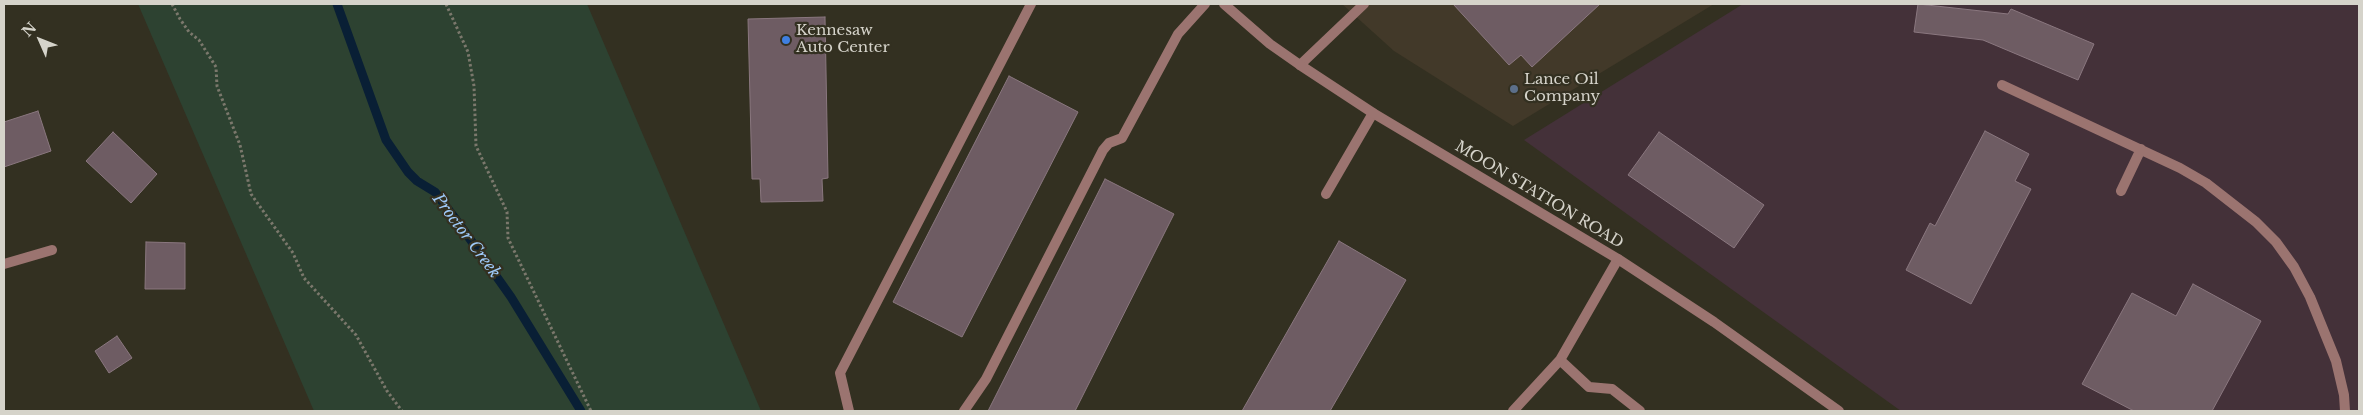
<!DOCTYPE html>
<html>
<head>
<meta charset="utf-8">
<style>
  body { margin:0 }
  #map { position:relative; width:2363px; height:415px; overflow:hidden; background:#333021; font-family:"Libre Baskerville",serif }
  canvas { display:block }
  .frame { position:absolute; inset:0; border:5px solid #d5d3ca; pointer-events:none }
  .north { position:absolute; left:15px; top:15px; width:50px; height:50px; -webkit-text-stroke:4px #333021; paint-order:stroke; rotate:314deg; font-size:14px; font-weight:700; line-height:20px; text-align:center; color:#d5d3ca }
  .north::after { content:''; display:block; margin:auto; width:18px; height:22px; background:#d5d3ca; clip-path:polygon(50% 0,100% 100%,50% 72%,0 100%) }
</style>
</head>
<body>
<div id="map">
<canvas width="2363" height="415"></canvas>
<div class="frame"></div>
<div class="north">N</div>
</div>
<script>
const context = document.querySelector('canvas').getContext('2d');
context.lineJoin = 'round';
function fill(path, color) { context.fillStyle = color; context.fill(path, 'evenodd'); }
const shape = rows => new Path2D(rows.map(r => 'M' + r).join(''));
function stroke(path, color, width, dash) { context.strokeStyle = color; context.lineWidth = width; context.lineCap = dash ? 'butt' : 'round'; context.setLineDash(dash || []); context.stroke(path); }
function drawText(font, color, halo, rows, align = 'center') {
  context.font = font + ' "Libre Baskerville",serif'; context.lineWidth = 4.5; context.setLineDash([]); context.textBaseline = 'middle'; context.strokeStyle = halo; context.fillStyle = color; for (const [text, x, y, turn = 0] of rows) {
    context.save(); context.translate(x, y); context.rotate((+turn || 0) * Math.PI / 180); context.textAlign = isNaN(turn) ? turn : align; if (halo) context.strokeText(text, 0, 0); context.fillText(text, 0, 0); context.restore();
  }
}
const commercial = shape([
  [1342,4,1714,4,1513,126,1394,51]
]);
const industrial = shape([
  [1743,4,2359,4,2359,411,1901,411,1524,140]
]);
const green = shape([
  [138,4,587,4,761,411,314,411]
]);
const stream = shape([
  [337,4,386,140,408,172,417,181,435,192,460,225,511,297,581,411]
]);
const building = shape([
  [1453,4,1600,4,1532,67,1521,55,1509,65,1453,4],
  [1918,4,2008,14,2011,9,2094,44,2078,80,1983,40,1914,32,1918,4],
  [825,17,828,178,822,179,823,201,761,202,760,179,752,179,748,19,825,17],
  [1009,76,1078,112,962,337,893,302,1009,76],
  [38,111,51,151,4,167,4,122,38,111],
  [1985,131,2029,154,2015,181,2031,189,1971,304,1906,270,1930,223,1935,226,1985,131],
  [113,132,157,174,131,203,86,161,113,132],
  [1659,132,1764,205,1734,248,1628,175,1659,132],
  [1105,179,1174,214,1075,411,988,411,1105,179],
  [1339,241,1406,280,1330,411,1242,411,1339,241],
  [146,242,185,243,185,289,145,289,146,242],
  [2193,284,2261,321,2212,411,2134,411,2082,384,2132,293,2176,316,2193,284],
  [117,336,132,358,109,373,95,351,117,336]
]);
const path = shape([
  [172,4,180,19,189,32,199,40,216,67,217,86,240,145,251,194,293,253,304,278,356,335,387,391,402,411],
  [446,4,468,52,474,86,476,146,507,212,508,238,591,411]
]);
const service = shape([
  [1300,65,1364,4],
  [2002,85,2180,168,2206,183,2256,222,2276,242,2294,267,2310,297,2336,361,2344,395,2345,411],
  [2121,191,2141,149],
  [1326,194,1373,113],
  [1560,360,1589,387,1612,389,1640,411],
  [849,411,840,373,1031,4],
  [964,411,986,379,1103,150,1109,143,1122,138,1178,34,1205,4],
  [1513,411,1560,360,1618,259]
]);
const minor = shape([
  [4,264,52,250]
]);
const tertiary = shape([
  [1224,4,1270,44,1300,65,1373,113,1618,259,1714,322,1839,411]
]);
const markers = [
  [786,40,5,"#3f7fe0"],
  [1514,89,5,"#5c6f8a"]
];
const poiNames = [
  ["Kennesaw",796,31],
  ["Auto Center",796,48],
  ["Lance Oil",1524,80],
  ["Company",1524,97]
];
const streetNames = [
  ["MOON STATION ROAD",1539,195,31]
];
const waterNames = [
  ["Proctor Creek",466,236,53]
];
fill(commercial, '#423929');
fill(industrial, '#443139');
fill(green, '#2d4231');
stroke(stream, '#091f35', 9);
fill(building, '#6e5c63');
stroke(building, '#8a777f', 1);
stroke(path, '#7b786c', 3, [2.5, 2.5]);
stroke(service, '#9b7470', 10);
stroke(minor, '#9b7470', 10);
stroke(tertiary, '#9b7470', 10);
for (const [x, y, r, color] of markers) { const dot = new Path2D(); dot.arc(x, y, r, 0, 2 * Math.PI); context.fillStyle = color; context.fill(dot); stroke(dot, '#333021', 2); }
drawText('15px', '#d5d3ca', '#333021', poiNames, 'left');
drawText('15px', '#d5d3ca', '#333021', streetNames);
drawText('italic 16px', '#9ec9f8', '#333021', waterNames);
</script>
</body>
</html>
